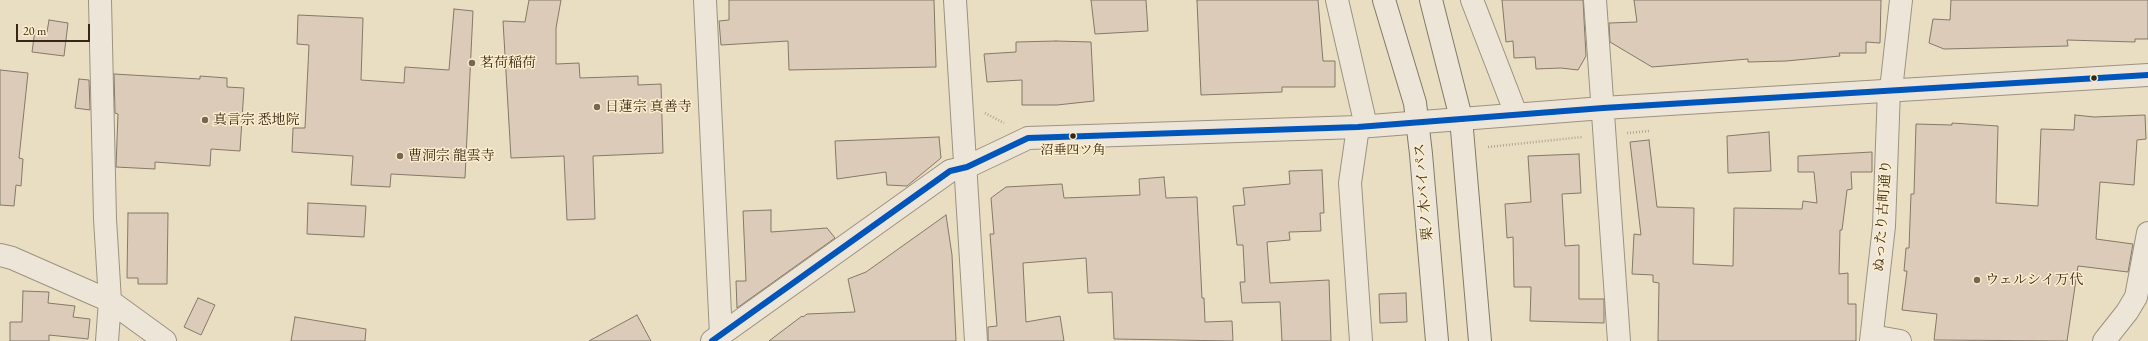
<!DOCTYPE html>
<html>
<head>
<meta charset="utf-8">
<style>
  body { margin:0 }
  #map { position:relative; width:2148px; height:341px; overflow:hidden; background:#eadec2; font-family:"EB Garamond",serif }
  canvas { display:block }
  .scale { position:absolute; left:16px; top:24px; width:74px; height:18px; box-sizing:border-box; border:2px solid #372615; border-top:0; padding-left:5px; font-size:12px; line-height:14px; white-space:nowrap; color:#372615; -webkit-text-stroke:3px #fceecd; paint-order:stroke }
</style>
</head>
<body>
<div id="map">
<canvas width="2148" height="341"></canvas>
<div class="scale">20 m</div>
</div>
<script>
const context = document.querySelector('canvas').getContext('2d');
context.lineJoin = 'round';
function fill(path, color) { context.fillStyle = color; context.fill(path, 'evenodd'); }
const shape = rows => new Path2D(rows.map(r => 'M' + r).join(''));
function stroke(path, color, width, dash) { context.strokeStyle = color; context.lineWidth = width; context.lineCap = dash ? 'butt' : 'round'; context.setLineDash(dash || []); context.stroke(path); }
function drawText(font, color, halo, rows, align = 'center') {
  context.font = font + ' "EB Garamond","Noto Serif JP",serif'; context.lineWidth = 3; context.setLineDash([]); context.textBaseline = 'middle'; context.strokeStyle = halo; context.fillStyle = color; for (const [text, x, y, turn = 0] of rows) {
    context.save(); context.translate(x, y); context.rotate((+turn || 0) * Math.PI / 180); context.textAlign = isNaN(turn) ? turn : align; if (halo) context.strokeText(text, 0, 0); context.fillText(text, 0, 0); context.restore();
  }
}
const building = shape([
  [529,0,561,0,556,28,556,64,579,63,580,78,638,76,638,85,661,84,663,153,593,156,595,219,567,220,564,156,511,158,503,21,525,22,529,0],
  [729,0,934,0,936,67,789,70,788,41,721,45,719,21,729,20,729,0],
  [1091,0,1146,0,1148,31,1095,34,1091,0],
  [1197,0,1318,0,1323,61,1335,61,1335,87,1282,87,1282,92,1201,95,1197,0],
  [1502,0,1583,0,1586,56,1578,70,1561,68,1536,69,1535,57,1514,58,1513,41,1506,42,1502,0],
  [1634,0,1881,0,1880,43,1866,42,1866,53,1839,53,1840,56,1786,61,1748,62,1748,59,1652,67,1610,42,1609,23,1637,22,1634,0],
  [1951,0,2148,0,2148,39,2135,39,2135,42,2067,40,2068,46,1944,49,1929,43,1933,19,1950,20,1951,0],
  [454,9,473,11,465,178,391,174,390,187,351,185,353,156,292,152,293,128,305,128,309,45,297,44,298,15,363,18,361,80,404,83,405,67,449,70,454,9],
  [49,20,68,23,64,56,32,52,35,30,47,32,49,20],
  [1056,41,1091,42,1094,101,1057,105,1022,105,1022,80,987,82,984,54,1016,52,1016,42,1056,41],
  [0,70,28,73,19,158,23,159,21,186,16,185,14,206,0,205,0,70],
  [114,74,200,79,200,76,227,78,227,87,244,88,240,151,211,149,210,166,155,162,155,169,116,167,118,114,115,113,114,74],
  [79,79,89,80,90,110,75,108,79,79],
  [2075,115,2094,117,2145,115,2146,139,2137,140,2134,185,2100,182,2096,239,2133,244,2128,272,2078,266,2067,341,1934,340,1937,314,1902,310,1907,271,1904,271,1906,248,1909,248,1911,194,1914,194,1916,124,1952,125,1952,123,1998,126,1996,203,2038,206,2041,129,2074,130,2075,115],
  [1769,132,1771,171,1728,173,1727,136,1769,132],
  [939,137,941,158,907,186,887,185,886,172,837,179,835,141,939,137],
  [1649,140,1657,207,1694,208,1693,264,1733,266,1734,208,1802,209,1803,201,1817,203,1814,172,1798,172,1798,156,1872,152,1872,172,1851,172,1852,189,1847,190,1842,230,1840,230,1839,274,1848,273,1848,304,1856,304,1856,341,1658,341,1659,283,1653,282,1653,275,1632,274,1634,234,1641,235,1630,142,1649,140],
  [1579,154,1581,193,1562,194,1565,246,1579,245,1579,299,1604,299,1604,323,1530,321,1531,287,1514,287,1513,237,1507,238,1505,204,1531,202,1528,156,1579,154],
  [1322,170,1324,213,1320,213,1321,231,1289,232,1290,240,1267,242,1270,283,1329,280,1331,341,1282,341,1280,302,1242,303,1240,282,1245,282,1243,245,1237,245,1233,206,1245,205,1243,188,1290,184,1289,171,1322,170],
  [1164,177,1166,198,1197,197,1202,298,1204,298,1205,322,1232,321,1233,341,1114,339,1112,292,1088,293,1086,258,1023,263,1026,322,1060,316,1064,341,988,341,988,327,997,326,990,234,994,234,991,198,1006,187,1062,184,1064,198,1140,195,1139,179,1164,177],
  [308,203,366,206,364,237,307,234,308,203],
  [771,210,771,232,827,228,835,238,737,308,736,281,746,281,743,211,771,210],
  [128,213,168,213,167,284,138,284,138,278,127,278,128,213],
  [946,215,952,255,956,341,769,341,802,316,803,317,807,314,855,312,848,279,866,272,946,215],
  [23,291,49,292,48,303,75,306,73,317,90,319,88,339,49,335,49,341,10,341,10,322,22,322,23,291],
  [1406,293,1407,322,1380,323,1379,294,1406,293],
  [198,298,215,305,201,335,184,327,198,298],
  [637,315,651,341,589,341,637,315],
  [295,317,366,329,365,341,291,341,295,317]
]);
const path = shape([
  [985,113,1004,123],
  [1627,133,1650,131],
  [1488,147,1582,137]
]);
const minor = shape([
  [100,0,105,219,110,301,107,341],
  [705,0,721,335],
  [1337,0,1366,126],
  [1472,0,1516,114],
  [1595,0,1619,341],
  [1358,127,1350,183,1361,341],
  [0,255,12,258,110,301,165,341],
  [1872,336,1900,341],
  [1871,341,1884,226,1889,90,1892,81,1901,0],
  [2104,341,2127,312,2136,297,2148,233]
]);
const tertiary = shape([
  [955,0,976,341],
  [712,341,950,171,967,167,1028,138,1358,127,1603,108,2148,75]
]);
const secondary = shape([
  [1384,0,1415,103,1421,154,1437,341],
  [1431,0,1461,118,1480,341]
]);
const bus1 = shape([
  [712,341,950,171,967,167,1028,138,1358,127,1603,108,2148,75]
]);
const markers = [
  [472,63,4,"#766652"],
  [2094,78,3.5,"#372615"],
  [597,107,4,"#766652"],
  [205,120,4,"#766652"],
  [1073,136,3.5,"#372615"],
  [400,156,4,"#766652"],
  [1977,280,4,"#766652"]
];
const busNames = [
  ["沼垂四ツ角",1073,150]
];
const poiNames = [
  ["茗荷稲荷",480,63],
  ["日蓮宗 真善寺",605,107],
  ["真言宗 悉地院",213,120],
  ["曹洞宗 龍雲寺",408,156],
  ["ウェルシイ万代",1985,280]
];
const streetNames = [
  ["栗ノ木バイパス",1424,192,-95],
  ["ぬったり古町通り",1883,216,-86]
];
fill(building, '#dccbb9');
stroke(building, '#827969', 1);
stroke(minor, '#9b9280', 24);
stroke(tertiary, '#9b9280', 24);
stroke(secondary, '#827969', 24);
stroke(path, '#aaa498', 2.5, [1, 2]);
stroke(minor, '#ede6d8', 22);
stroke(tertiary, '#ede6d8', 22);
stroke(secondary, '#ede6d8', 22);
stroke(bus1, '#05b', 6);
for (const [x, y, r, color] of markers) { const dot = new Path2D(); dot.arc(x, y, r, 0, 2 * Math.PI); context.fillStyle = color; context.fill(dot); stroke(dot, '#fceecd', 1.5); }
drawText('13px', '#372615', '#fceecd', busNames);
drawText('14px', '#372615', '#fceecd', poiNames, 'left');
drawText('14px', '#372615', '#fceecd', streetNames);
</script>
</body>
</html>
